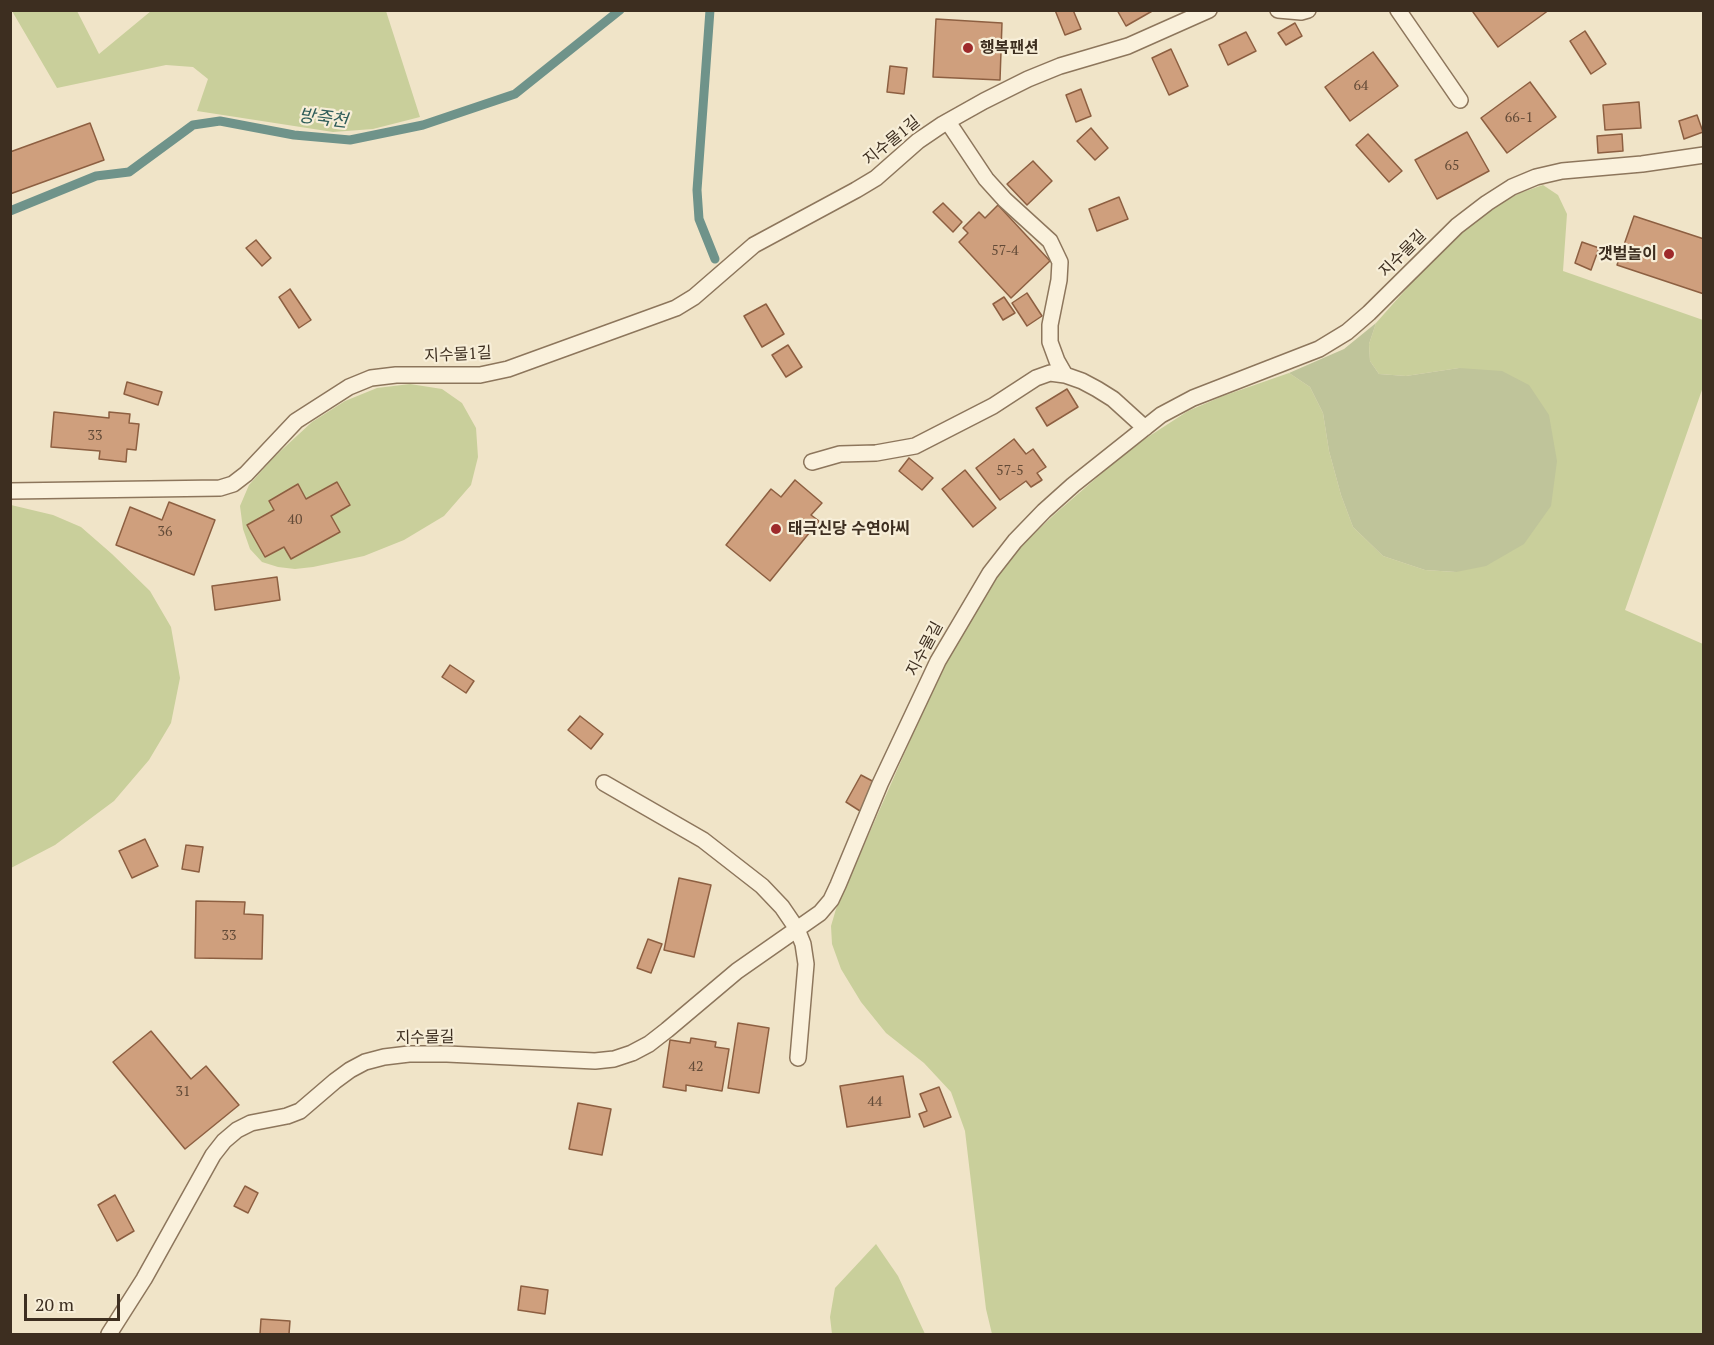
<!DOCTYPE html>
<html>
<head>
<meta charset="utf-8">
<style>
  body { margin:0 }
  #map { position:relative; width:1714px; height:1345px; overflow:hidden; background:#f0e4c8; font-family:"PT Serif",serif }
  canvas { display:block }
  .frame { position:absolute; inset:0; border:12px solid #3d2e20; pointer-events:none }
  .scale { position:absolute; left:24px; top:1294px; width:96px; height:27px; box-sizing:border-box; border:3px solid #3d2e20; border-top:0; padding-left:8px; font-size:18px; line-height:21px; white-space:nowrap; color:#3d2e20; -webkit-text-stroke:4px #f7eed8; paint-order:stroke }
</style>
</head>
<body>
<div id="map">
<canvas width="1714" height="1345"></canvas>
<div class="frame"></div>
<div class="scale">20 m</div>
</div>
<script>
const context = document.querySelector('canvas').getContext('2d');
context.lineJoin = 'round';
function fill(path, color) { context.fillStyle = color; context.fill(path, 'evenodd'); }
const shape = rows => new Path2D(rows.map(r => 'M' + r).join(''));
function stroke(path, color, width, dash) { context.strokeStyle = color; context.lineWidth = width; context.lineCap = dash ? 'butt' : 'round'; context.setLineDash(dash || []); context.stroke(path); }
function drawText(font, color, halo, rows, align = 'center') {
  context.font = font + ' "PT Serif","Noto Sans KR",serif'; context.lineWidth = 4.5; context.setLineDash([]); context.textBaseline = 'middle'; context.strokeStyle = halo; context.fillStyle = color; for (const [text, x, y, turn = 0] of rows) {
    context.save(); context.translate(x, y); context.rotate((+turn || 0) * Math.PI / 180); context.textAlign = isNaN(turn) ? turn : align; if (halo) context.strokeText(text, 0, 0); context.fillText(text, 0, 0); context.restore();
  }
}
const green = shape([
  [12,11,77,11,99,54,151,11,386,11,420,117,373,129,333,132,197,111,208,79,193,67,166,65,57,88],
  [1543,185,1558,195,1567,214,1563,271,1703,320,1703,387,1625,610,1703,644,1703,1334,992,1334,986,1309,965,1131,951,1092,924,1063,886,1033,861,1002,841,969,832,944,831,926,836,909,945,661,996,577,1021,546,1056,513,1131,448,1188,411,1223,396,1289,373,1310,387,1323,413,1329,451,1341,495,1353,527,1383,556,1425,570,1456,572,1459,368,1406,376,1379,374,1370,361,1369,344,1376,323,1431,261,1465,229,1490,209,1520,193],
  [410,384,442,389,462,403,476,428,478,457,471,485,444,516,404,540,364,556,313,567,295,569,278,567,262,562,250,549,243,529,240,506,249,485,273,458,312,422,345,401,377,388],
  [11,505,53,515,81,527,112,554,150,591,171,627,180,678,171,723,149,760,114,801,55,845,11,868],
  [876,1244,898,1276,925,1334,832,1334,830,1317,835,1288]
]);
const cemetery = shape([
  [1376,323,1369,344,1370,361,1379,374,1406,376,1459,368,1502,371,1529,385,1549,415,1557,461,1551,506,1524,544,1486,566,1456,572,1425,570,1383,556,1353,527,1341,495,1329,451,1323,413,1310,387,1289,373,1344,349]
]);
const stream = shape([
  [710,10,697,190,699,219,715,259],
  [10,211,96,176,129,172,193,125,220,121,294,135,350,140,423,125,515,94,620,10]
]);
const building = shape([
  [1055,10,1073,10,1081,29,1065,35,1055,10],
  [1117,10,1154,10,1126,26,1117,10],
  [1476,10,1549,10,1498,47,1473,12,1476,10],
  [936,19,1002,23,1000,80,933,77,936,19],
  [1295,23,1302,36,1286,45,1278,33,1295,23],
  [1585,31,1606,64,1591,74,1570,41,1585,31],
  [1246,32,1256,51,1228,65,1219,45,1246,32],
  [1171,49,1188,86,1169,95,1152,58,1171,49],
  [1373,52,1398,86,1350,121,1325,87,1373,52],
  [890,66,907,68,904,94,887,92,890,66],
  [1530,82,1556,117,1507,153,1481,118,1530,82],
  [1081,89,1091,116,1076,122,1066,95,1081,89],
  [1639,102,1641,128,1605,130,1603,105,1639,102],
  [1697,115,1703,132,1684,139,1679,121,1697,115],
  [90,123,104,160,10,194,10,152,90,123],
  [1091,128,1108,148,1095,160,1077,141,1091,128],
  [1467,132,1489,171,1437,199,1415,160,1467,132],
  [1368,134,1402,171,1389,182,1356,145,1368,134],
  [1622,134,1623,151,1598,153,1597,136,1622,134],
  [1033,161,1052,181,1027,205,1007,184,1033,161],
  [1119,197,1128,219,1097,231,1089,209,1119,197],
  [943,203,962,222,953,232,933,212,943,203],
  [998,205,1050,261,1011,298,959,242,968,233,963,228,979,212,985,218,998,205],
  [1634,216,1704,239,1704,294,1617,265,1634,216],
  [256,240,271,258,262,266,246,248,256,240],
  [1582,242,1599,248,1591,270,1575,263,1582,242],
  [290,289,311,320,299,328,279,297,290,289],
  [1027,293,1042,316,1027,326,1012,303,1027,293],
  [1004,297,1015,313,1003,320,993,304,1004,297],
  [766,304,784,334,762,347,744,316,766,304],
  [788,345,802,367,786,377,772,355,788,345],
  [127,382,162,392,158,405,124,394,127,382],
  [1067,389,1078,407,1047,426,1036,408,1067,389],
  [54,412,109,418,109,412,130,414,129,423,139,424,136,450,127,449,126,462,99,459,100,451,51,447,54,412],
  [1014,439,1026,454,1033,449,1046,467,1037,473,1042,480,1031,487,1026,481,1000,500,976,468,1014,439],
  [909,458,933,478,922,490,899,471,909,458],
  [965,470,996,508,973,527,942,489,965,470],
  [795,480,822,503,811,515,819,521,770,581,726,545,771,489,781,497,795,480],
  [337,482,350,505,331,516,340,532,291,559,284,547,265,557,247,525,274,510,269,501,298,484,306,499,337,482],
  [169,502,215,520,194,575,116,545,130,507,162,520,169,502],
  [277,577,280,600,215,610,212,586,277,577],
  [450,665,474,681,466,693,442,677,450,665],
  [580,716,603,734,591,749,568,730,580,716],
  [861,775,876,783,860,811,846,802,861,775],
  [145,839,158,866,132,878,119,851,145,839],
  [186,845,203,847,199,872,182,869,186,845],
  [679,878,711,885,694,957,664,950,679,878],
  [196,901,245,902,244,914,263,915,262,959,195,958,196,901],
  [648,939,662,944,651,973,637,968,648,939],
  [738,1023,769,1028,759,1093,728,1088,738,1023],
  [151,1031,191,1079,206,1066,239,1105,185,1149,113,1062,151,1031],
  [691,1038,716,1042,715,1047,729,1049,722,1091,686,1085,686,1091,663,1087,670,1040,690,1043,691,1038],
  [903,1076,910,1117,847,1127,840,1086,903,1076],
  [939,1087,951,1117,924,1127,919,1114,927,1111,920,1094,939,1087],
  [578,1103,611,1109,602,1155,569,1149,578,1103],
  [245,1186,258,1193,248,1213,234,1206,245,1186],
  [115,1195,134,1231,117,1241,98,1205,115,1195],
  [521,1286,548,1290,545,1314,518,1310,521,1286],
  [261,1319,290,1321,289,1334,260,1334,261,1319]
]);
const service = shape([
  [1278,10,1301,12,1308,10],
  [1398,10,1460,100],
  [948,122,986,179,1005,200,1050,241,1060,262,1059,280,1050,325,1050,342,1057,361,1065,375],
  [812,462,840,454,876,453,915,446,993,406,1036,378,1050,373,1065,375,1082,381,1097,389,1113,399,1145,428],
  [10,491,220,488,233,484,246,474,296,421,349,387,371,378,396,375,480,375,508,369,676,308,694,297,754,245,856,190,876,178,918,141,943,124,984,101,1028,79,1060,66,1128,46,1209,10],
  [604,783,703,840,762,886,782,907,797,929,803,944,806,964,798,1058],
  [109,1334,144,1279,213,1155,224,1141,237,1130,251,1123,287,1116,300,1111,335,1081,350,1070,365,1062,384,1057,409,1054,447,1054,595,1061,614,1059,632,1053,649,1044,667,1030,737,971,820,913,831,900,838,885,880,784,938,661,990,573,1015,541,1044,511,1073,485,1161,415,1193,398,1319,349,1347,332,1369,313,1457,226,1487,203,1512,187,1536,177,1562,171,1642,164,1704,155]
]);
const markers = [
  [968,48,6,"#9e2a2b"],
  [1669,254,6,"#9e2a2b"],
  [776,529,6,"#9e2a2b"]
];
const numberNames = [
  ["64",1361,86],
  ["66-1",1519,118],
  ["65",1452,166],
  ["57-4",1005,251],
  ["33",95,436],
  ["57-5",1010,471],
  ["40",295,520],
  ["36",165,532],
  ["33",229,936],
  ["42",696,1067],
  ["31",183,1092],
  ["44",875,1102]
];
const poiNames = [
  ["행복팬션",980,48],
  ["갯벌놀이",1657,254,"right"],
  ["태극신당 수연아씨",788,529]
];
const streetNames = [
  ["지수물1길",892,141,-39],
  ["지수물길",1403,254,-45],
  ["지수물1길",458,355,-3],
  ["지수물길",925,649,-62],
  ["지수물길",425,1038,-1]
];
const waterNames = [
  ["방죽천",323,119,7]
];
fill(green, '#c9cf9b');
fill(cemetery, '#bfc49a');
stroke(stream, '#6f938a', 9);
fill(building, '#cf9f7d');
stroke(building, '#8d5f41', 1.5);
stroke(service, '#8d765c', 18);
stroke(service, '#faf1dc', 15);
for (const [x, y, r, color] of markers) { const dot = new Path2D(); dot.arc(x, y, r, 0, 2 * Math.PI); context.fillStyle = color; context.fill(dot); stroke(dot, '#f7eed8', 2); }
drawText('14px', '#624a37', null, numberNames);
drawText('bold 16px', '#3d2e20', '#f7eed8', poiNames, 'left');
drawText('16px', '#3d2e20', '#f7eed8', streetNames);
drawText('italic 18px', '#2f5d5a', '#f7eed8', waterNames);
</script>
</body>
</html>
